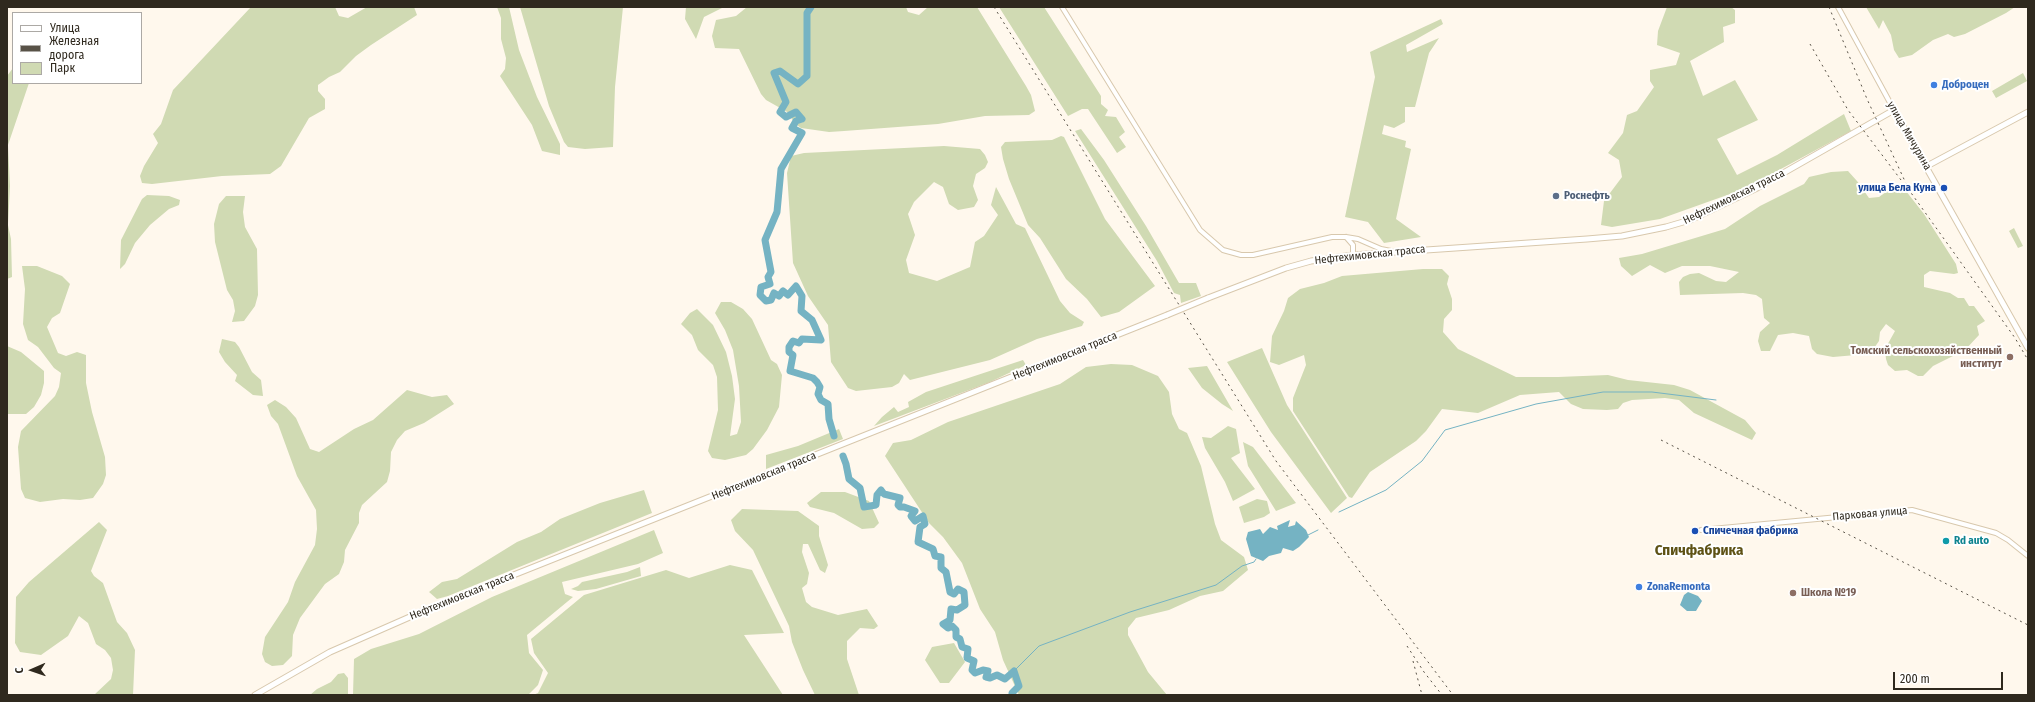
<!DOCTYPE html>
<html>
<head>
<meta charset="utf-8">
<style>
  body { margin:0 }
  #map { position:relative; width:2035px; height:702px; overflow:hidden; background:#fff8ed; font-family:"Fira Sans Condensed",sans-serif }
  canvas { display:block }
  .frame { position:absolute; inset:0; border:8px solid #2f291e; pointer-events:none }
  .legend { position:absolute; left:12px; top:12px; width:130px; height:72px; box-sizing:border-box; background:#fff; border:1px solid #aca9a5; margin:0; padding:5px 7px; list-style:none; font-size:12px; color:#2f291e }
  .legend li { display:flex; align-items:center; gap:8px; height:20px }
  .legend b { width:20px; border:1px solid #aca9a5 }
  .north { position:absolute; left:12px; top:650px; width:40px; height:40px; -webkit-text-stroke:3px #fff; paint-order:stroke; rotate:268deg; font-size:11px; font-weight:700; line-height:16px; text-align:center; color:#2f291e }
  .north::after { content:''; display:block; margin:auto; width:14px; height:18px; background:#2f291e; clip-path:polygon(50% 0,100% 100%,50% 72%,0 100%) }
  .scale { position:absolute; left:1893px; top:672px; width:110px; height:18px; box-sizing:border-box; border:2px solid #2f291e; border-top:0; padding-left:5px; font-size:12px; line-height:14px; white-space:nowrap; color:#2f291e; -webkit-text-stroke:3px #fff; paint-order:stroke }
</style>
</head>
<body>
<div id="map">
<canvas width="2035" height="702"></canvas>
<div class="frame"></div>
<ul class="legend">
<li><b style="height:5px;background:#fff"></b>Улица</li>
<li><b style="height:5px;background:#585247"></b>Железная дорога</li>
<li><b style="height:11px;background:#d0dab3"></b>Парк</li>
</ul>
<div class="north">С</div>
<div class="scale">200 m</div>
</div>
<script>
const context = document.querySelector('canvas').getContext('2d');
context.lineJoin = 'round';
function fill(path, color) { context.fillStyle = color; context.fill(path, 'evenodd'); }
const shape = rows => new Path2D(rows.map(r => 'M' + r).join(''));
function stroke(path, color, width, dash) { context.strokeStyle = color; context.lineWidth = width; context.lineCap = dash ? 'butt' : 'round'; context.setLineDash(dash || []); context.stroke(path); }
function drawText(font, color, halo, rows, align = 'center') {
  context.font = font + ' "Fira Sans Condensed",sans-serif'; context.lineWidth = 4; context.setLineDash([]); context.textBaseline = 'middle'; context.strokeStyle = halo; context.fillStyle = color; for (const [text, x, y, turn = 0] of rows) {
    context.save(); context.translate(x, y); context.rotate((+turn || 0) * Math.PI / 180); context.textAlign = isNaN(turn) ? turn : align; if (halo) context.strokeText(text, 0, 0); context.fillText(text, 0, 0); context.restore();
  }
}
const green = shape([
  [251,7,335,7,339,16,348,18,367,7,414,7,417,15,371,45,356,56,340,72,329,77,318,85,318,91,325,99,325,109,309,118,281,166,270,174,222,176,152,184,142,183,140,176,144,166,158,143,153,134,161,124,173,90],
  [497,7,509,7,519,50,537,97,560,144,560,155,542,151,532,125,500,76,505,69,506,58,501,39,501,18],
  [520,7,623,7,615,87,613,147,585,149,568,147,564,142,549,106],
  [686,7,724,7,704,17,696,39,685,19],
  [747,7,906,7,908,12,919,15,928,7,977,7,1026,86,1031,95,1035,111,1029,115,985,116,938,124,844,131,829,132,801,128,794,123,789,113,766,100,761,94,739,49,715,48,712,36,716,20,736,16],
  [999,7,1044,7,1101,96,1101,104,1108,110,1105,116,1116,117,1125,132,1119,137,1126,147,1117,153,1088,109,1082,109,1068,116],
  [1667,7,1731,7,1735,10,1735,23,1723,27,1724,42,1690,61,1703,96,1735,80,1758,120,1717,139,1737,175,1777,155,1844,114,1851,131,1744,189,1660,219,1612,227,1601,225,1604,201,1622,177,1619,160,1608,153,1623,133,1627,115,1637,111,1654,87,1650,81,1650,70,1676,65,1680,53,1657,45,1658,31],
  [1866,7,2015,7,2006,13,1965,34,1954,37,1948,34,1933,40,1912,55,1899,58,1894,50,1891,35,1883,20,1879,29],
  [1441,19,1443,24,1406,45,1407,52,1439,38,1429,53,1415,107,1405,107,1405,122,1394,128,1384,125,1382,134,1406,141,1405,147,1411,149,1396,219,1421,237,1384,243,1368,222,1345,217,1375,77,1370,52],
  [13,68,13,83,29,83,8,145,10,186,8,225,11,239,12,277,7,279,7,76],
  [2023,73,2027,81,1996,98,1992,91],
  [1081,129,1104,160,1146,226,1179,283,1196,283,1201,296,1181,303,1180,295,1174,293,1157,261,1075,131],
  [1061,136,1064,137,1105,219,1155,286,1119,312,1101,317,1087,299,1066,279,1040,238,1028,225,1009,179,1003,159,1001,147,1005,142,1052,140],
  [944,146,980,149,985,155,988,162,985,168,976,174,973,186,978,200,974,207,958,210,949,204,943,187,934,182,914,202,908,214,915,235,906,260,909,273,937,281,970,267,975,242,984,236,998,215,991,205,996,187,1016,224,1025,228,1060,301,1070,313,1084,322,1082,326,1037,339,990,360,910,380,904,374,899,383,892,387,856,391,848,388,831,362,828,325,808,296,793,263,787,173,791,156,804,153],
  [1848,171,1857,181,1869,198,1879,197,1893,187,1902,186,1924,214,1956,264,1958,273,1954,274,1930,271,1924,275,1924,287,1950,293,1958,298,1964,298,1969,306,1974,306,1985,321,1977,326,1979,335,1965,350,1933,366,1923,376,1918,376,1907,370,1895,371,1888,365,1886,359,1885,349,1895,331,1886,324,1880,332,1879,341,1872,351,1856,355,1833,357,1817,354,1812,349,1809,336,1793,333,1778,335,1770,351,1761,351,1758,341,1760,332,1770,323,1764,318,1762,299,1756,295,1743,293,1680,295,1679,282,1683,277,1690,274,1699,273,1716,281,1726,282,1739,272,1710,266,1682,266,1665,273,1650,265,1632,276,1621,266,1619,258,1642,254,1725,229,1760,206,1804,184,1809,177,1831,172],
  [147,195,169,196,180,200,179,205,169,209,150,225,135,243,125,264,120,269,121,240,142,199],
  [226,196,245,196,243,212,245,227,257,249,258,295,255,306,244,321,232,322,235,311,233,300,227,290,215,242,214,224,219,204],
  [2014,228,2023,246,2018,248,2009,231],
  [22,266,37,266,62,276,70,284,60,313,52,318,47,327,58,353,66,356,77,352,86,355,86,383,92,412,105,457,106,475,103,484,93,498,80,500,63,499,40,502,25,498,21,489,18,447,21,431,55,396,59,387,61,373,54,368,38,347,28,340,23,324,25,289],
  [1423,269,1442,269,1449,276,1447,284,1452,299,1452,310,1444,319,1443,332,1458,349,1516,377,1558,377,1608,375,1628,380,1674,385,1690,390,1745,420,1756,433,1752,440,1694,413,1679,400,1665,398,1632,400,1623,403,1618,409,1607,410,1583,409,1571,404,1559,392,1520,395,1478,413,1442,409,1426,431,1416,441,1370,472,1352,498,1349,497,1293,411,1293,398,1306,365,1304,355,1279,365,1270,362,1272,336,1284,311,1288,298,1300,289,1324,283,1342,276],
  [721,302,731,302,743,309,752,319,771,360,777,364,782,375,779,407,767,430,753,449,746,455,725,460,712,458,708,451,718,410,717,377,713,365,698,350,692,335,681,324,690,313,697,309,713,325,726,352,732,376,735,399,730,436,737,434,741,422,739,386,733,350,725,330,715,313],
  [222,339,235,342,239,347,252,372,261,380,263,396,253,395,235,381,237,375,225,362,219,352],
  [7,346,21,352,44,371,44,383,41,395,34,407,26,414,7,414],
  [1262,348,1287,405,1347,498,1331,513,1271,432,1227,362],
  [1023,360,1026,365,990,382,874,426,882,417,894,407,898,412,909,407,908,402,926,392],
  [1111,364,1132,365,1158,376,1169,392,1172,414,1179,429,1187,433,1201,466,1215,524,1221,540,1244,557,1248,570,1223,591,1200,596,1169,610,1136,618,1128,628,1128,635,1148,672,1167,695,1019,695,1003,660,995,632,980,609,962,563,943,537,929,523,885,456,893,443,911,440,948,422,1060,384,1086,367],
  [1207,366,1233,411,1222,404,1202,388,1188,368],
  [407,390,432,397,447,395,454,404,424,423,405,431,397,440,391,452,390,471,387,482,362,505,359,513,359,523,345,550,344,562,339,574,325,584,300,618,293,635,292,656,283,665,272,666,265,662,262,654,265,637,288,602,295,582,315,545,317,529,316,510,297,476,278,424,271,416,267,405,275,400,286,407,296,418,310,449,319,452,354,429,373,420],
  [1228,426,1236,429,1240,453,1231,458,1255,489,1233,501,1225,482,1205,448,1202,437,1211,438],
  [839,429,843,439,766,469,766,455,798,446],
  [1243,442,1253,447,1296,503,1276,511,1248,466],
  [644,490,652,513,448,596,437,599,429,592,442,582,457,579,517,542,541,532,560,519,600,503],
  [821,492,845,492,869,501,879,523,874,528,862,529,834,513,810,507,807,503],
  [1257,499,1267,501,1270,513,1264,517,1244,523,1239,507],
  [742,509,798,511,819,526,819,536,828,565,825,573,820,570,808,544,803,544,802,552,809,573,807,584,802,588,806,602,812,607,838,615,867,609,878,626,874,629,860,628,847,641,847,659,859,695,815,695,814,693,803,670,792,642,789,626,753,550,735,531,731,520],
  [99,522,107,530,91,571,94,576,103,583,117,622,127,633,135,650,133,695,94,695,111,679,113,670,111,658,105,650,96,644,88,623,79,616,68,636,41,655,20,652,15,643,16,597,29,582],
  [654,530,663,553,638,564,562,582,565,594,573,597,527,635,529,653,543,670,538,685,528,695,353,695,354,659,371,649,419,634,492,597],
  [730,565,752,570,784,633,744,635,783,695,533,695,538,693,548,673,534,653,531,639,584,595,666,570,689,578],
  [640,567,641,576,596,589,578,591,571,589,578,586,582,582,627,572],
  [954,643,965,662,949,683,940,683,925,660,932,647],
  [344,673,348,678,348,695,310,695,317,689,331,682,338,674]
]);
const water = shape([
  [1290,520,1288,527,1295,525,1296,521,1306,530,1309,537,1299,547,1293,551,1283,548,1281,553,1269,556,1263,561,1251,556,1246,539,1248,532,1260,529,1263,534,1270,527,1278,530,1277,526],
  [1688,592,1698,596,1702,601,1696,611,1687,611,1680,605,1684,595]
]);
const stream = shape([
  [1339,512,1386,490,1422,461,1445,430,1536,404,1603,392,1652,392,1716,400],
  [1308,535,1318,530],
  [1014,671,1039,646,1130,612,1216,585,1242,566,1254,562,1256,559]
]);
const river = shape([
  [811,7,807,13,807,76,798,84,780,71,774,73,786,102,780,112,786,117,796,112,802,119,796,121,792,128,802,133,781,169,777,212,765,240,771,272,768,277,770,284,761,287,760,295,766,301,771,300,774,293,779,296,783,291,788,295,796,286,802,296,801,311,812,320,821,340,802,339,799,343,793,341,789,347,789,352,793,355,790,371,813,378,817,382,820,387,818,394,821,400,828,404,829,419,834,436],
  [843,456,846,464,849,479,860,488,864,507,876,505,877,495,881,490,884,494,900,498,898,505,900,507,904,507,915,511,911,516,915,521,923,516,925,524,920,527,918,542,933,549,935,556,941,557,941,568,946,572,950,592,954,594,958,589,964,592,965,605,957,610,951,609,950,620,943,624,948,628,952,626,956,630,956,637,960,639,962,647,968,649,967,658,974,661,972,670,975,673,983,670,988,671,986,677,990,678,997,675,1005,679,1014,671,1019,686,1012,693,1012,695]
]);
const minor = shape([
  [1062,7,1200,230,1223,250,1241,255,1253,255,1332,237,1346,237,1358,239,1381,249,1391,251],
  [1838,7,1894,110],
  [1346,237,1353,245,1353,255],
  [1701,530,1912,510,1996,533,2008,540,2028,556]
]);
const major = shape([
  [1927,166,2028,112],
  [1208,298,1286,268,1311,261,1353,255,1587,239,1622,236,1666,227,1690,220,1757,188,1894,110,2028,348],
  [255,695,330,652,428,609,1167,315]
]);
const rail = shape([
  [994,7,1276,461,1453,695],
  [1829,7,1867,99,1909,190,2015,338,2028,360],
  [1810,44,1848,110,1901,180],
  [1661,440,2028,625],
  [1407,646,1424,672,1442,695],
  [1413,661,1422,695]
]);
const majorBridge = shape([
  [1167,315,1208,298]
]);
const markers = [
  [1934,85,4,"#3f7fe0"],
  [1944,188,4,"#1a4fb4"],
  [1556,196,4,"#5c6f8a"],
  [2010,357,4,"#8d6e63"],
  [1695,531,4,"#1a4fb4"],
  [1946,541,4,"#0f9aa8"],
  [1639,587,4,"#3f7fe0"],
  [1793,593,4,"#8d6e63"]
];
const shopNames = [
  ["Доброцен",1942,85],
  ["ZonaRemonta",1647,587]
];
const streetNames = [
  ["улица Мичурина",1909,136,60],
  ["Нефтехимовская трасса",1734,197,-26],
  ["Нефтехимовская трасса",1370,255,-6],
  ["Нефтехимовская трасса",1065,356,-22],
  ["Нефтехимовская трасса",764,476,-22],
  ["Парковая улица",1870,514,-5],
  ["Нефтехимовская трасса",462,596,-22]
];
const transitNames = [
  ["улица Бела Куна",1936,188],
  ["Спичечная фабрика",1703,531,"left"]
];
const serviceNames = [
  ["Роснефть",1564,196]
];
const educationNames = [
  ["Томский сельскохозяйственный",2002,351],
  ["институт",2002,364],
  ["Школа №19",1801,593,"left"]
];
const cultureNames = [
  ["Rd auto",1954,541]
];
const districtNames = [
  ["Спичфабрика",1699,551]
];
fill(green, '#d0dab3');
fill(water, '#75b3c3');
stroke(stream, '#75b3c3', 1);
stroke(river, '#75b3c3', 7);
stroke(minor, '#d8c8ad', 6);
stroke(major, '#d8c8ad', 7);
stroke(minor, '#fff', 4);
stroke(major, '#fff', 5);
stroke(rail, '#585247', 1, [2, 4]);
stroke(majorBridge, '#d8c8ad', 7, []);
stroke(majorBridge, '#fff', 5);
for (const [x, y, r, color] of markers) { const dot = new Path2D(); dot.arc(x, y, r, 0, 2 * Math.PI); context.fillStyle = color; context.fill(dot); stroke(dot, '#fff', 1.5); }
drawText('bold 11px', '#366cbe', '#fff', shopNames, 'left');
drawText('11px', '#2f291e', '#fff', streetNames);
drawText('bold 11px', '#164399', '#fff', transitNames, 'right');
drawText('bold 11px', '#4e5e75', '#fff', serviceNames, 'left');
drawText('bold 11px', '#785e54', '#fff', educationNames, 'right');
drawText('bold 11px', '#0d838f', '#fff', cultureNames, 'left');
drawText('bold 15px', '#5e5215', '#fff', districtNames);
</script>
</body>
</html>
